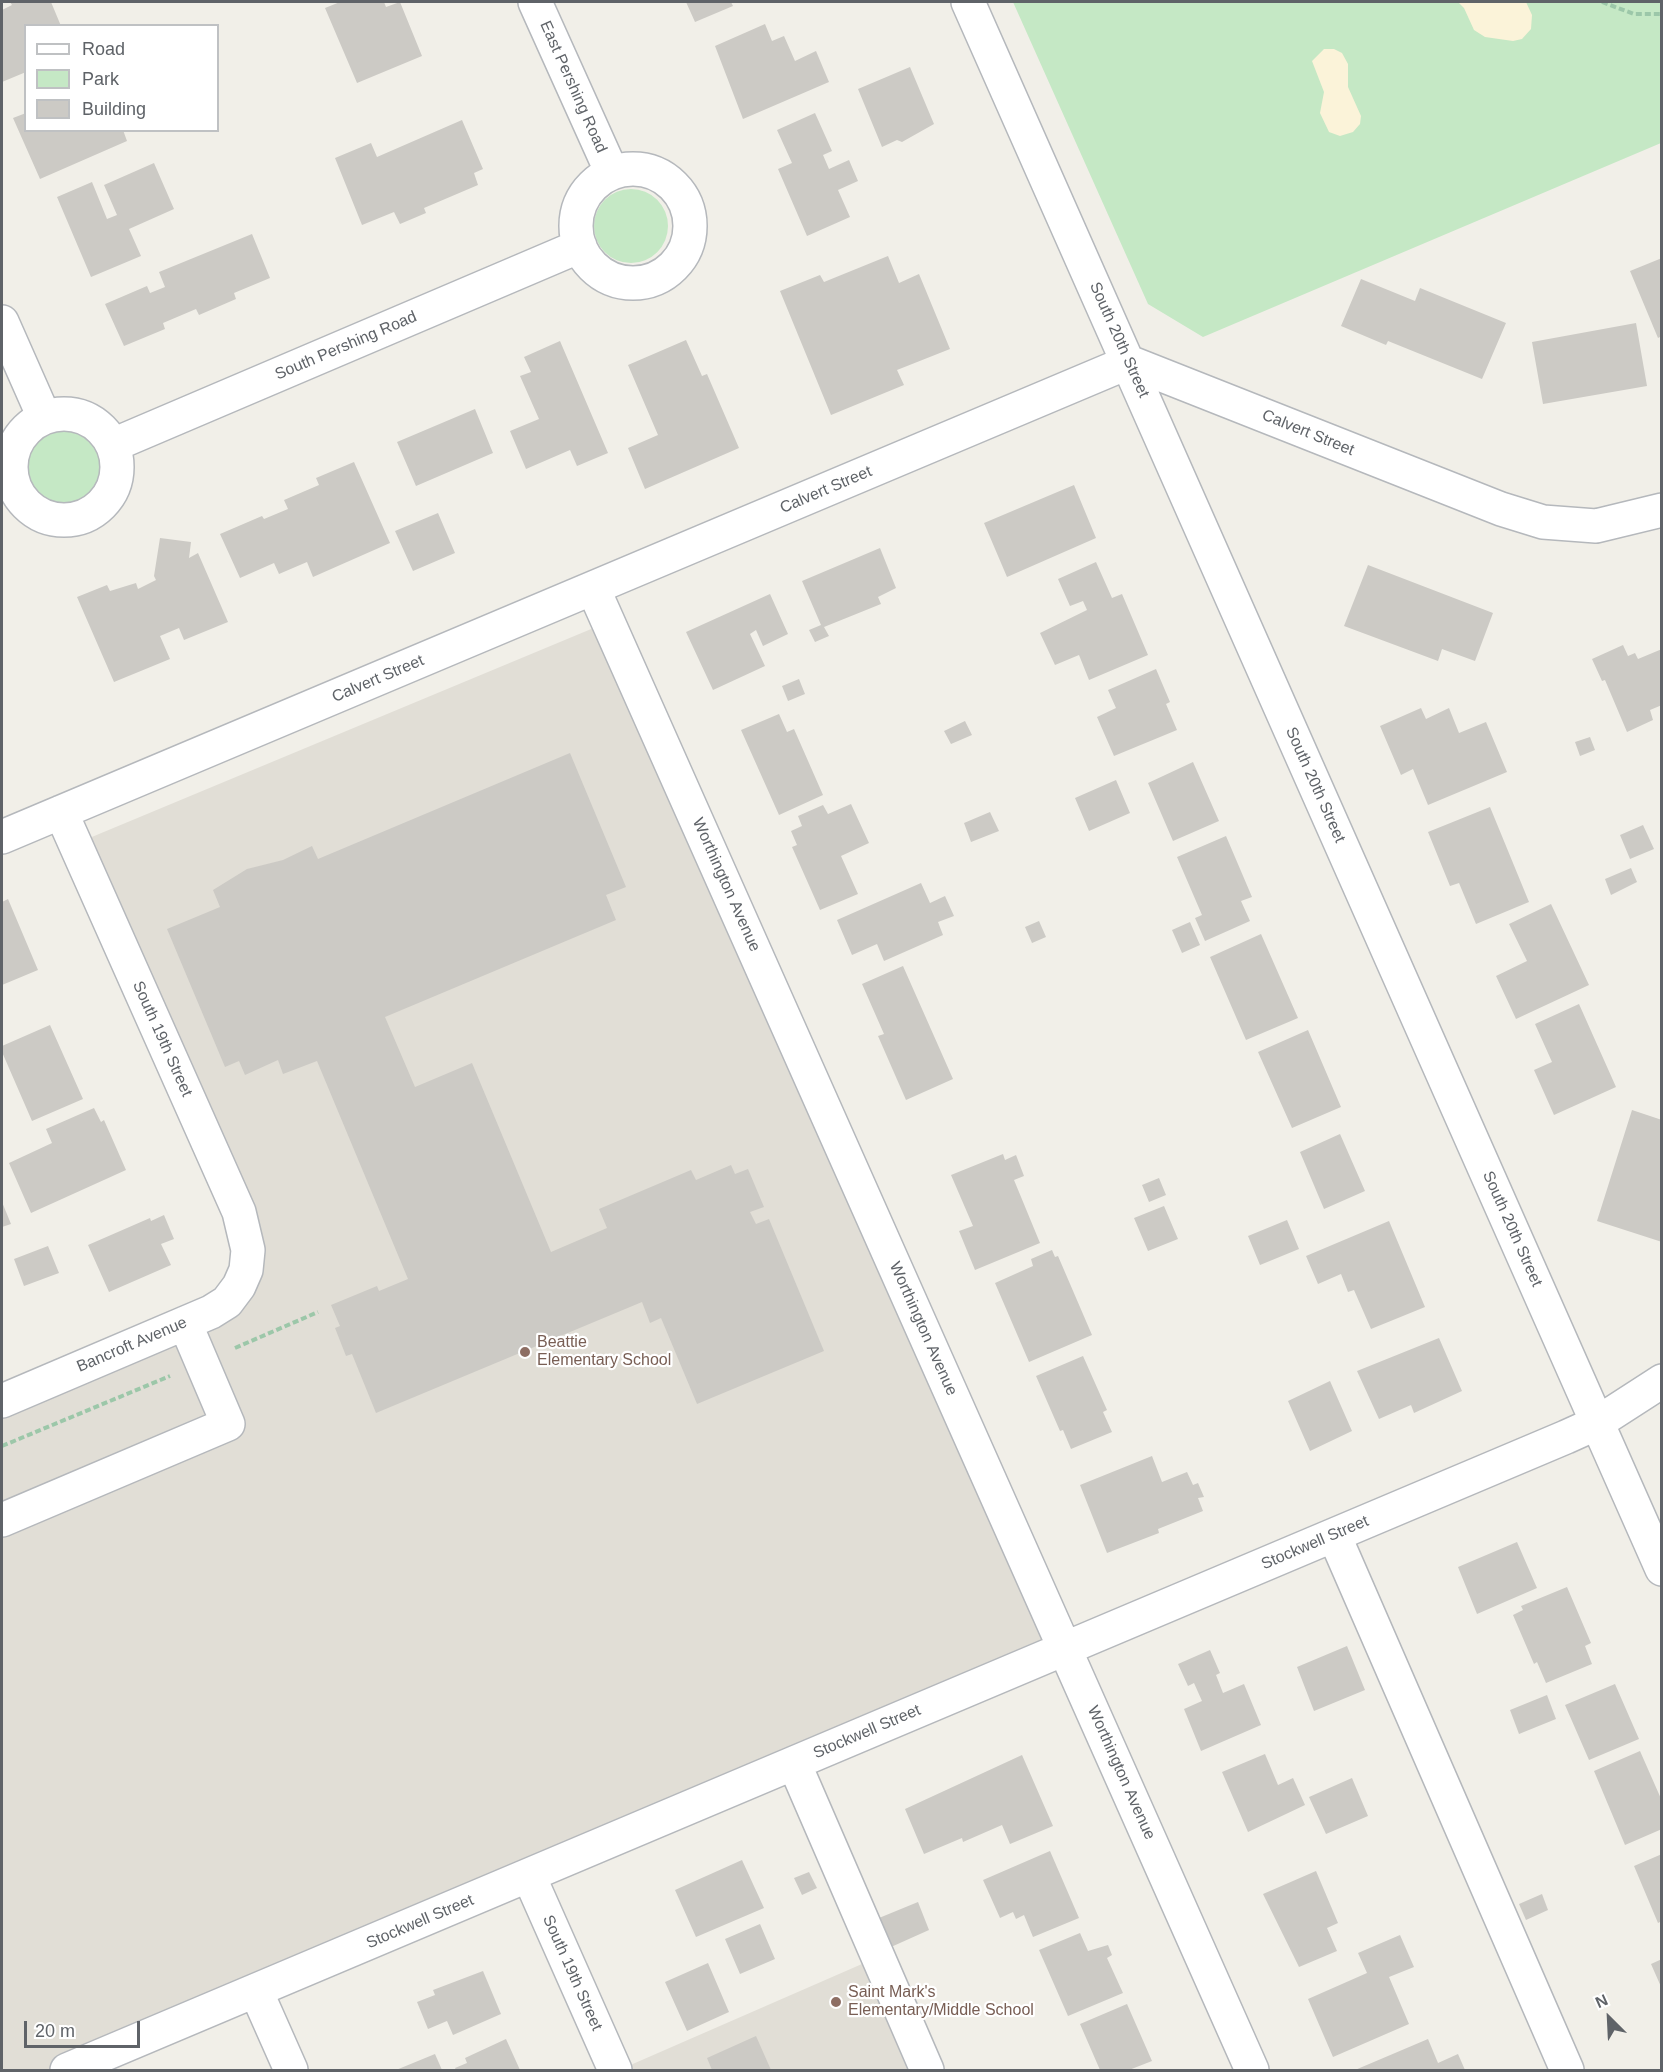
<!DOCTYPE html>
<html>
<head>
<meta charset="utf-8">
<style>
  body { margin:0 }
  #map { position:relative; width:1663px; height:2072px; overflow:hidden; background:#f1efe8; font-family:Helvetica,sans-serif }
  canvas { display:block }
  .frame { position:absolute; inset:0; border:3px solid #5f6368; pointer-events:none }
  .legend { position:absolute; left:24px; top:24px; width:195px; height:108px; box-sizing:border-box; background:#fff; border:2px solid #bfc1c3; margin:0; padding:8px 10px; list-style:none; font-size:18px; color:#5f6368 }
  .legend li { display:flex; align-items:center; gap:12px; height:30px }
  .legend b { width:30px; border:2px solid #bfc1c3 }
  .north { position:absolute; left:1579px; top:1988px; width:60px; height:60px; -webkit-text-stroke:4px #fff; paint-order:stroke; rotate:336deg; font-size:16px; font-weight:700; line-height:24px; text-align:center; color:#5f6368 }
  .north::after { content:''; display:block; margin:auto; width:21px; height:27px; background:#5f6368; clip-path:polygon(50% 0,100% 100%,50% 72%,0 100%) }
  .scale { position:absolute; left:24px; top:2021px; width:116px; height:27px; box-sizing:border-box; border:3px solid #5f6368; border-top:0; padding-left:8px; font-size:18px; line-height:21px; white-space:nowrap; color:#5f6368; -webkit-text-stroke:4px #fff; paint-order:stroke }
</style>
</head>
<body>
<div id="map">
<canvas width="1663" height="2072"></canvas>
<div class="frame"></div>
<ul class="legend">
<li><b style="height:8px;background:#fff"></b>Road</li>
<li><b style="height:16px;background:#c5e8c5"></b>Park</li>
<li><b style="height:16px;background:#cccac5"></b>Building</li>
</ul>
<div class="north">N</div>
<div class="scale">20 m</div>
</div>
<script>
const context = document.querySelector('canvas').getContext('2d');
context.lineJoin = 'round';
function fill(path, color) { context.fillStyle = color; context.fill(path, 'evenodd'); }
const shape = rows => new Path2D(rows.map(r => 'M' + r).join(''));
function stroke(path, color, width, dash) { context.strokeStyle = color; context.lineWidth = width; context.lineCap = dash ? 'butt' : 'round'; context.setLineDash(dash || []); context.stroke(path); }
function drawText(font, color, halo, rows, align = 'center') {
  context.font = font + ' Helvetica,sans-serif'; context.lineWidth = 4.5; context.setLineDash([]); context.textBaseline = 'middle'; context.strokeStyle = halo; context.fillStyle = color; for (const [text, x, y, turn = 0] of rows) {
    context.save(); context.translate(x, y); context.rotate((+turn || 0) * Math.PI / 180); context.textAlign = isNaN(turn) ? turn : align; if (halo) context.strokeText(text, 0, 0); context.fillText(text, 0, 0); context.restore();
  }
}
const education = shape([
  [608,622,1065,1648,67,2070,2,2070,2,1401,185,1323,246,1270,75,844],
  [878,1957,927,2070,619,2070]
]);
const green = shape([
  [1013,2,1661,2,1661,143,1203,337,1148,304],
  '594 226a37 37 0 1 1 74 0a37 37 0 1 1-74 0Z',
  '25 466a38 38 0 1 1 76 0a38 38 0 1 1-76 0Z'
]);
const sand = shape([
  [1458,2,1526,2,1532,15,1531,29,1522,39,1513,41,1485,37,1474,30,1464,8],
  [1324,49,1334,49,1342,53,1348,64,1348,87,1361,116,1360,124,1353,132,1340,136,1329,132,1320,113,1324,92,1312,61]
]);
const building = shape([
  [10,2,51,2,61,26,26,26,26,72,2,82,2,10,12,5],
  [340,2,384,2,386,7,400,2,422,56,357,83,325,8],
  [686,2,731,2,733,6,695,22],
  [765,24,772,41,784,36,795,61,816,51,829,82,743,119,715,46],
  [910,67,934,124,902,142,897,140,882,147,858,89],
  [26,113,26,130,123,130,127,141,40,179,13,118],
  [815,113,832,151,823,155,829,169,849,160,858,181,838,190,850,217,807,236,778,169,792,163,777,130],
  [462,120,483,169,474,173,478,185,424,208,426,213,400,224,394,212,362,225,335,158,371,143,377,157],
  [154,163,174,209,129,229,141,256,91,277,57,197,92,182,107,219,117,215,104,185],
  [252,234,270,278,234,293,236,299,199,315,196,309,163,323,165,329,124,346,105,304,147,286,150,293,165,287,159,272],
  [888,256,899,283,919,274,950,349,897,370,904,385,831,415,780,291,820,275,824,282],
  [1662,258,1662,336,1658,338,1630,271],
  [1361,279,1415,301,1420,288,1506,323,1482,379,1388,341,1386,345,1341,326],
  [1636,323,1647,386,1543,404,1532,342],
  [686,340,702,376,707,374,739,448,645,489,628,448,658,435,628,365],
  [560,341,608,453,577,466,570,450,526,469,510,431,539,419,520,376,531,372,524,357],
  [475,409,493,453,416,486,397,442],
  [354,462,390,543,313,577,307,562,279,574,274,563,240,578,220,534,262,516,264,519,288,509,284,500,319,485,316,478],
  [1074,485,1096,538,1007,577,984,523],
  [438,513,455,553,413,571,395,531],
  [160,538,191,542,189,558,198,553,228,622,184,640,179,628,160,636,170,659,114,682,77,597,107,585,110,591,136,583,138,589,156,580,154,576],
  [880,548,896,588,878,597,881,604,824,627,829,636,815,642,809,630,821,625,802,581],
  [1096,562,1112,598,1122,594,1148,655,1089,680,1079,655,1055,665,1040,633,1087,610,1083,601,1070,606,1058,579],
  [1368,565,1493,613,1475,661,1442,649,1438,661,1344,626],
  [770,594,788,634,763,646,756,630,750,634,765,666,713,690,686,632],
  [1623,645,1628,656,1635,653,1638,659,1662,649,1662,705,1650,710,1653,720,1627,732,1605,680,1602,681,1592,659],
  [1156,669,1170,702,1166,704,1177,730,1114,756,1097,717,1116,708,1108,690],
  [799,679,805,694,788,701,782,686],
  [1421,708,1426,719,1449,708,1459,733,1486,722,1507,772,1428,805,1413,769,1401,775,1380,726],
  [779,714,787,732,794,729,823,795,779,815,741,730],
  [965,721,972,735,951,744,944,731],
  [1590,737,1595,750,1580,756,1575,742],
  [570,753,626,887,606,895,616,920,385,1017,415,1087,472,1063,551,1252,607,1228,599,1209,691,1170,696,1180,731,1165,735,1174,748,1169,764,1207,750,1212,756,1224,769,1219,824,1351,697,1404,661,1318,650,1323,642,1302,376,1413,352,1354,346,1356,335,1328,340,1326,331,1305,377,1286,379,1291,408,1279,317,1061,283,1074,278,1060,245,1075,239,1061,225,1067,167,929,220,907,213,890,247,869,283,860,312,846,318,859],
  [1193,762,1219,821,1173,841,1148,783],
  [1116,780,1130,813,1089,831,1075,798],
  [851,804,869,843,841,856,858,894,820,910,792,847,797,845,791,831,802,826,798,816,823,805,828,814],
  [1490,807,1529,902,1476,924,1459,883,1450,886,1428,832],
  [990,812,999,831,971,842,964,823],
  [1643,825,1654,849,1630,859,1620,835],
  [1226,836,1252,897,1241,901,1250,921,1205,941,1195,918,1202,915,1177,857],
  [1631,868,1637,882,1611,895,1605,879],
  [921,883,930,903,945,896,954,916,938,922,943,935,884,961,877,944,852,955,837,920],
  [8,899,38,970,2,985,2,902],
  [1551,904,1589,985,1516,1019,1496,976,1527,961,1509,924],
  [1039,921,1046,937,1032,943,1025,927],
  [1190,922,1200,945,1182,953,1172,930],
  [1261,934,1298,1018,1246,1040,1210,957],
  [903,966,953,1079,906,1100,878,1036,884,1034,862,984],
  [1579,1004,1616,1087,1554,1115,1534,1070,1552,1062,1535,1024],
  [50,1025,83,1099,32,1121,2,1052,2,1046],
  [1308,1030,1341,1107,1292,1128,1258,1052],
  [94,1108,101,1122,104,1120,126,1170,31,1213,9,1163,52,1143,46,1129],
  [1632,1110,1662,1120,1662,1242,1597,1221],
  [1340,1134,1365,1191,1324,1209,1300,1152],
  [1003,1154,1005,1160,1016,1155,1024,1176,1014,1180,1040,1243,975,1270,959,1231,973,1226,951,1175],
  [1159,1178,1166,1195,1149,1202,1142,1185],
  [2,1202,11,1224,2,1227],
  [1164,1206,1178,1239,1148,1251,1134,1218],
  [164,1215,174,1239,161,1244,171,1265,109,1292,88,1245,150,1218,151,1221],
  [1287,1220,1299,1249,1260,1265,1248,1236],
  [1389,1221,1425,1307,1371,1329,1354,1290,1348,1292,1341,1274,1318,1284,1306,1256],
  [48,1246,59,1273,24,1286,14,1259],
  [1052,1250,1055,1257,1058,1256,1092,1335,1029,1362,995,1283,1033,1266,1031,1259],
  [1439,1338,1462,1391,1414,1413,1411,1405,1379,1419,1357,1371],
  [1083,1356,1107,1410,1103,1412,1112,1432,1071,1449,1063,1430,1060,1431,1036,1376],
  [1330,1381,1352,1431,1310,1451,1288,1401],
  [1152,1456,1162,1482,1187,1472,1193,1485,1198,1483,1204,1497,1198,1498,1203,1511,1158,1529,1159,1533,1107,1553,1080,1485],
  [1517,1542,1537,1588,1477,1614,1458,1567],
  [1567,1587,1591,1643,1585,1646,1592,1664,1546,1683,1537,1662,1534,1664,1513,1615,1523,1610,1521,1606],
  [1347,1646,1365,1690,1314,1711,1297,1667],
  [1210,1650,1220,1673,1216,1675,1223,1693,1244,1684,1261,1725,1201,1751,1184,1709,1202,1701,1194,1683,1188,1686,1178,1664],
  [1615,1684,1639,1739,1589,1760,1565,1705],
  [1547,1695,1556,1719,1519,1734,1510,1710],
  [1640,1751,1662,1801,1662,1829,1625,1845,1594,1771],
  [1265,1754,1278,1785,1293,1778,1305,1805,1248,1832,1222,1772],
  [1022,1755,1053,1826,1010,1844,1002,1825,963,1842,962,1838,924,1854,905,1809],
  [1352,1778,1368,1816,1326,1834,1309,1797],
  [1050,1851,1079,1918,1033,1937,1024,1915,1016,1919,1013,1912,1000,1918,983,1880],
  [1662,1854,1662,1921,1658,1923,1634,1866],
  [742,1860,764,1908,696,1937,675,1890],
  [1316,1871,1338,1923,1327,1928,1337,1951,1299,1967,1263,1894],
  [809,1872,817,1888,802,1895,794,1878],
  [1542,1894,1548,1910,1526,1920,1519,1904],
  [918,1902,929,1930,891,1947,879,1918],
  [760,1924,775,1959,740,1974,725,1939],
  [1080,1933,1088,1951,1108,1945,1112,1955,1107,1958,1123,1993,1068,2016,1039,1950],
  [1400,1935,1414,1967,1389,1977,1409,2024,1333,2057,1308,1999,1367,1973,1358,1953],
  [1662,1959,1662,1989,1651,1964],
  [708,1963,729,2012,687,2031,665,1982],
  [483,1971,501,2014,453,2035,447,2021,428,2029,417,2002,435,1995,433,1990],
  [1127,2004,1152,2061,1129,2070,1100,2070,1080,2024],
  [756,2036,771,2070,712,2070,707,2058],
  [506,2039,520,2070,456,2070,455,2068,467,2063,465,2058],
  [1428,2039,1438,2063,1458,2054,1465,2070,1355,2070],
  [435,2054,442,2070,396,2070]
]);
const path = shape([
  [1602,2,1634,14,1662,14],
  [235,1348,318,1312],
  [2,1446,170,1376]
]);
const minor = shape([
  [535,2,612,173],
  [968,2,1662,1569],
  '576 226a57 57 0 1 1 114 0a57 57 0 1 1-114 0Z',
  [2,322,44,417],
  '11 467a53 53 0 1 1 106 0a53 53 0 1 1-106 0Z',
  [113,445,580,246],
  [593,588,1252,2070],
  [2,837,1129,362,1501,509,1543,522,1596,526,1662,510],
  [2,1401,211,1312,227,1302,239,1286,246,1270,248,1250,239,1212,61,812],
  [2,1520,228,1424,185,1323],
  [1334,1535,1567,2070],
  [794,1763,927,2070],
  [529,1876,615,2070],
  [256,1991,291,2070],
  [67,2070,1566,1437,1597,1423,1662,1381]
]);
const markers = [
  [525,1352,6,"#8d6e63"],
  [836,2002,6,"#8d6e63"]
];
const streetNames = [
  ["East Pershing Road",573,87,66],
  ["South 20th Street",1119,340,66],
  ["South Pershing Road",346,346,-23],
  ["Calvert Street",1308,433,22],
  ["Calvert Street",826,490,-23],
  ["Calvert Street",378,679,-23],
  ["South 20th Street",1315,785,66],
  ["Worthington Avenue",726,885,66],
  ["South 19th Street",162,1039,66],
  ["South 20th Street",1512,1229,66],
  ["Worthington Avenue",923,1329,66],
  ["Bancroft Avenue",132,1345,-23],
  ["Stockwell Street",1315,1543,-23],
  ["Stockwell Street",867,1732,-23],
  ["Worthington Avenue",1121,1773,66],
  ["Stockwell Street",420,1922,-23],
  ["South 19th Street",572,1973,66]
];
const educationNames = [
  ["Beattie",537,1343],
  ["Elementary School",537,1361],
  ["Saint Mark's",848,1993],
  ["Elementary/Middle School",848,2011]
];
fill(education, '#e1ded6');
fill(green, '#c5e8c5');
fill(sand, '#fbf3d9');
fill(building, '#cccac5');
stroke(minor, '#b5b8bc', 36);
stroke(path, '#9cc7a9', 4, [6, 3]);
stroke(minor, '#fff', 33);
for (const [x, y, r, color] of markers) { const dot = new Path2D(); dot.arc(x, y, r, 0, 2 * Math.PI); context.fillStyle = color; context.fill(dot); stroke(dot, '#fff', 2); }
drawText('16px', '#5f6368', '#fff', streetNames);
drawText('16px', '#785e54', '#fff', educationNames, 'left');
</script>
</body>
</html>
